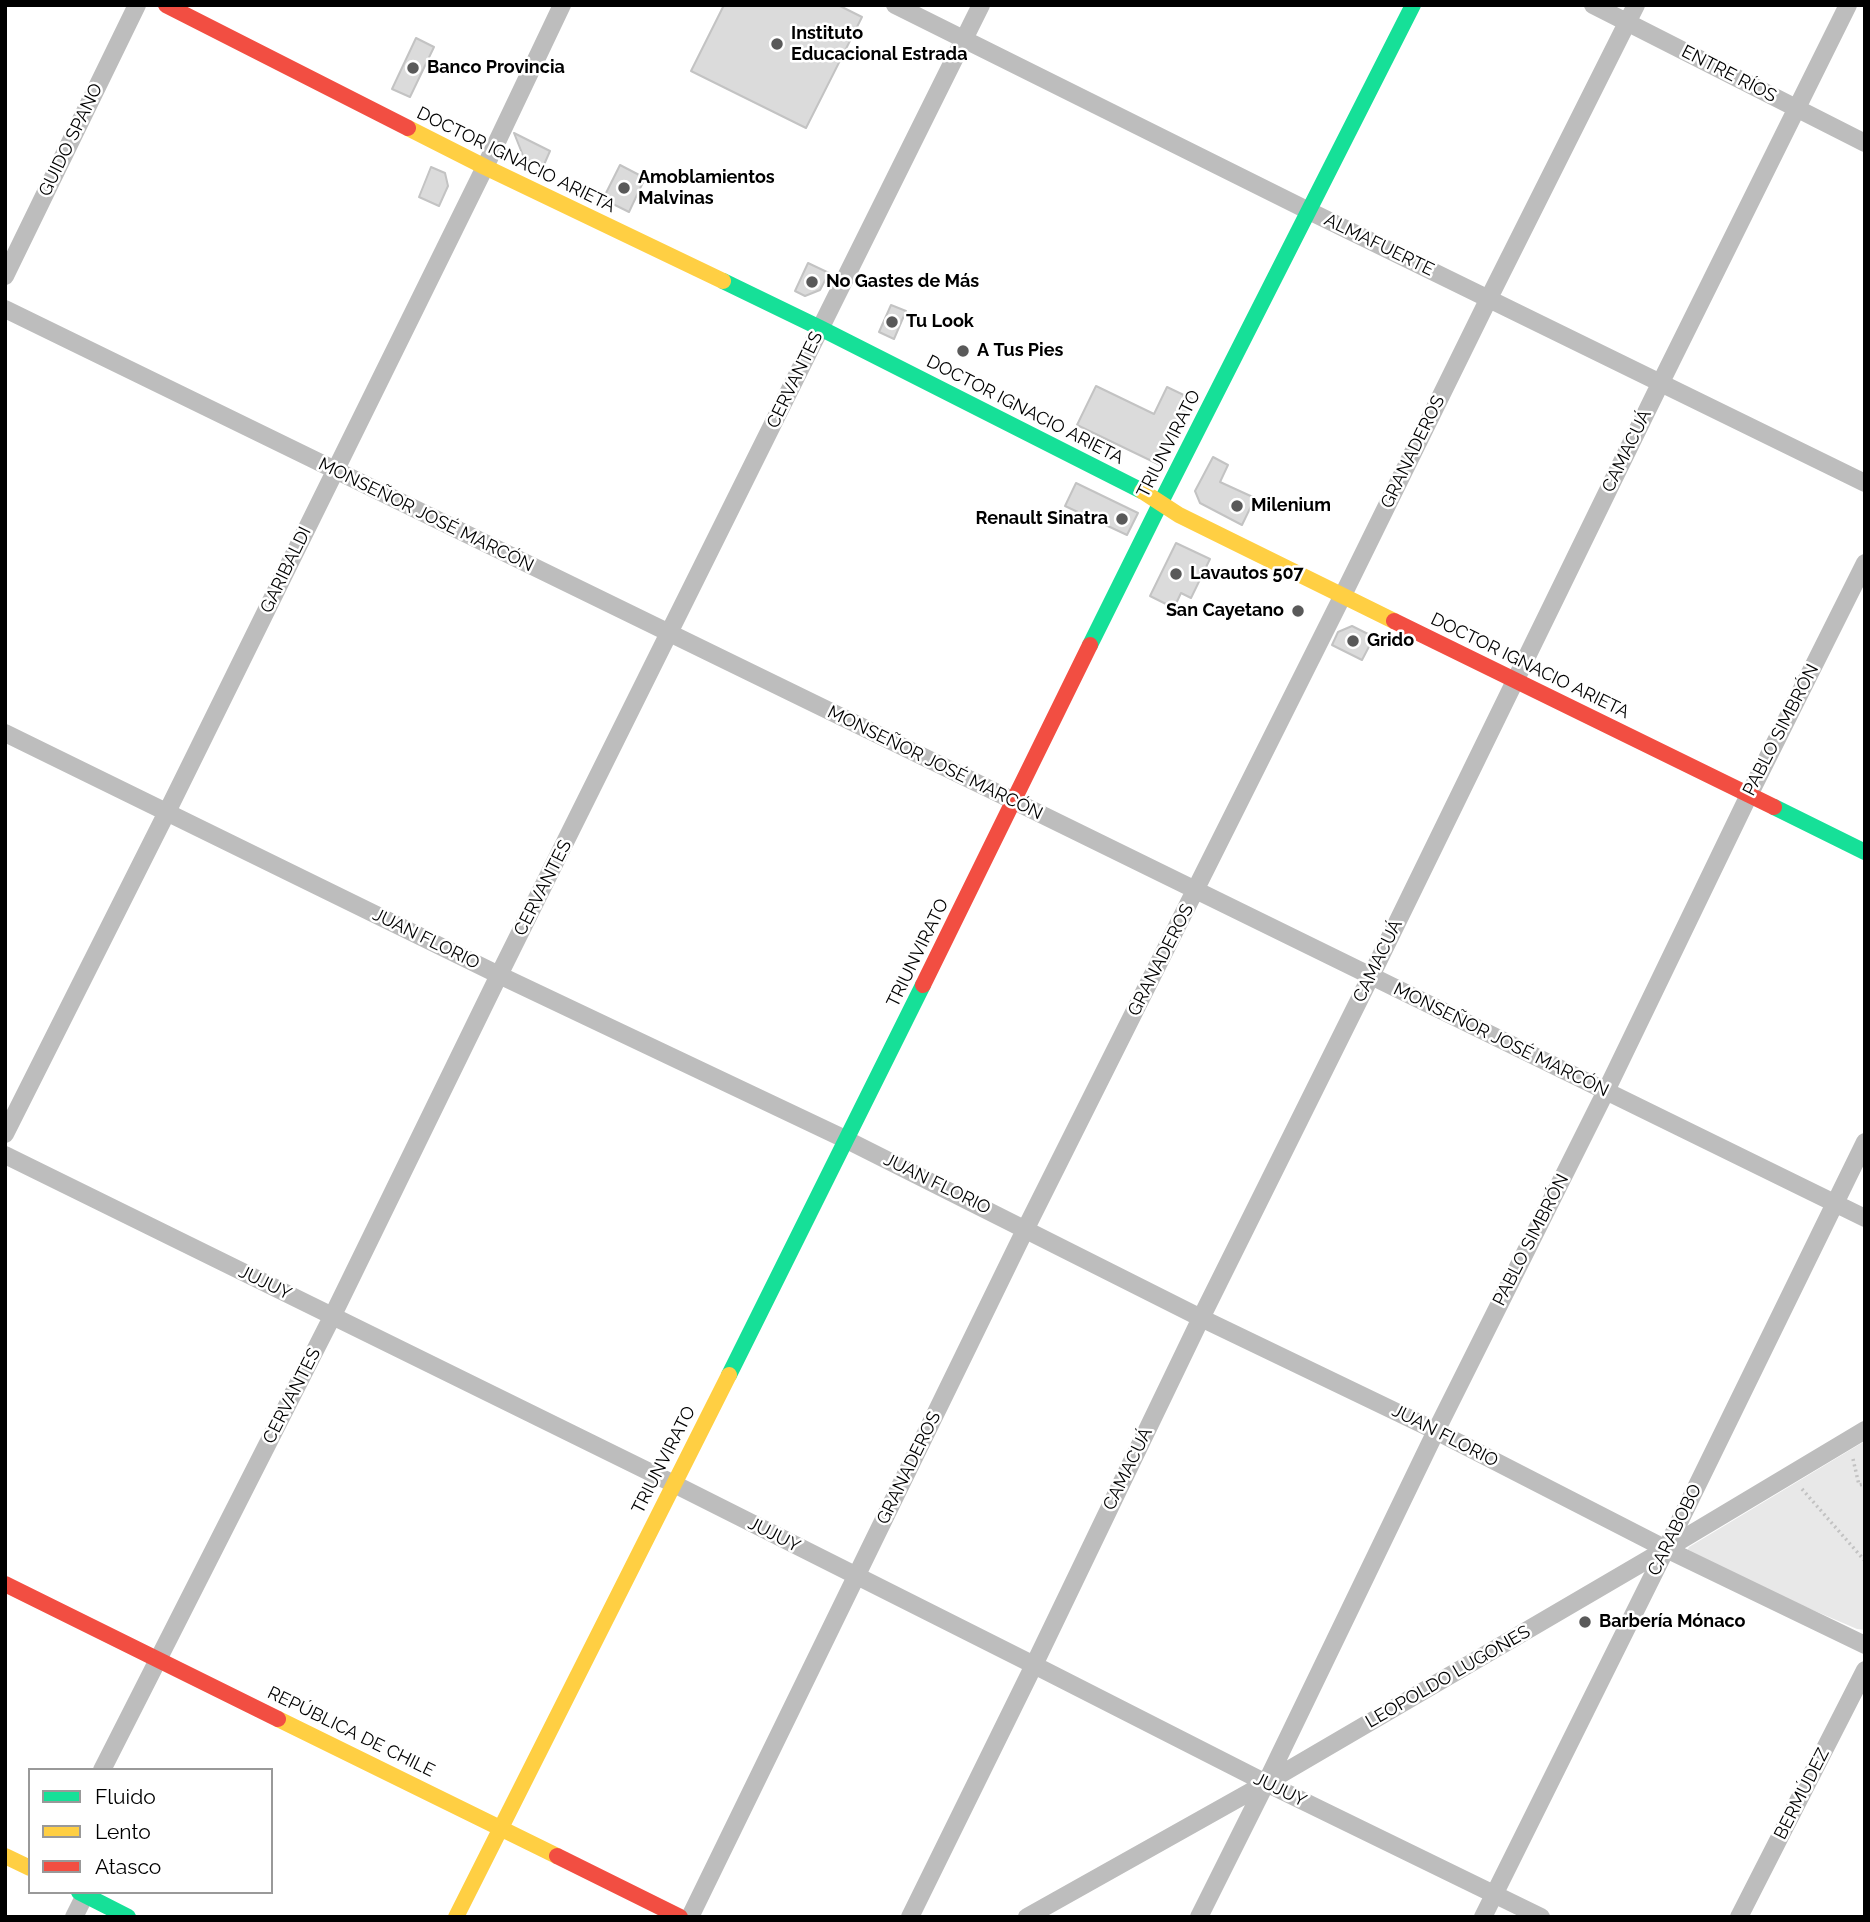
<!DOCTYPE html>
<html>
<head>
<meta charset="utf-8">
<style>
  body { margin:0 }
  #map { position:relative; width:1870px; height:1922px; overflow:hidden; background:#fff; font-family:Raleway,sans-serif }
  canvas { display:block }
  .frame { position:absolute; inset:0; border:7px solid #000; pointer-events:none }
  .legend { position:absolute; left:28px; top:1768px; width:245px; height:126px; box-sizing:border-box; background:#fff; border:2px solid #999; margin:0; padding:9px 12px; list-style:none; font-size:21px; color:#000 }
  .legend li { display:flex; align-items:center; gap:14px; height:35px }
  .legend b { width:35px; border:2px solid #999 }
</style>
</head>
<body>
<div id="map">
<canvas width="1870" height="1922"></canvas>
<div class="frame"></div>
<ul class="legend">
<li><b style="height:9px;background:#16e098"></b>Fluido</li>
<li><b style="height:9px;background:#ffcf43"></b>Lento</li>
<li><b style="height:9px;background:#f24e42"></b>Atasco</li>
</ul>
</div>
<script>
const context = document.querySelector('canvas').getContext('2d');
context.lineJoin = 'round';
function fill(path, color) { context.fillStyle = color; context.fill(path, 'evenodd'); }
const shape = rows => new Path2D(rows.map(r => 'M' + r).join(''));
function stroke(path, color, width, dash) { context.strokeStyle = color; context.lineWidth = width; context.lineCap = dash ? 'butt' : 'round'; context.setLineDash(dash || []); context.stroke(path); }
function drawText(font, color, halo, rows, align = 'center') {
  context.font = font + ' Raleway,sans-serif'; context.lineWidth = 5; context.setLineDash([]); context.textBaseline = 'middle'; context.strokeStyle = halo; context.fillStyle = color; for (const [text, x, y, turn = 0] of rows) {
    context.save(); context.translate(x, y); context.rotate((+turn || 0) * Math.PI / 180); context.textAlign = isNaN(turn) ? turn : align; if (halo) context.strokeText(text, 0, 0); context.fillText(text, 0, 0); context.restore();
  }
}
const green = shape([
  [1865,1441,1865,1630,1857,1629,1694,1559,1687,1551,1689,1547]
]);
const building = shape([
  [724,5,838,5,862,17,806,128,691,71,724,5],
  [416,38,434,47,410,97,392,89,416,38],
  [514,133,550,151,543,167,524,158,514,133],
  [620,165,645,178,629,212,603,199,620,165],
  [431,167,445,173,448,186,439,206,419,197,431,167],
  [808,263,829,273,820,290,805,296,795,291,808,263],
  [891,305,906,311,894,339,879,332,891,305],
  [1096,386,1154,414,1167,387,1192,399,1160,465,1077,425,1096,386],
  [1213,457,1228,465,1220,482,1255,498,1242,525,1200,503,1195,491,1213,457],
  [1076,483,1138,513,1127,535,1065,506,1076,483],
  [1176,543,1210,559,1191,598,1181,593,1174,608,1150,596,1176,543],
  [1352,626,1374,637,1362,660,1332,645,1338,632,1352,626]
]);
const path = shape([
  [1853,1459,1859,1485,1865,1484],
  [1802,1489,1865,1561]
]);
const street = shape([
  [895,5,1309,211,1865,483],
  [1593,5,1865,143],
  [5,276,137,5],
  [5,309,1014,801,1865,1218],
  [5,733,499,975,847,1140,1201,1318,1436,1431,1666,1549,1865,1645],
  [5,1134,167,812,485,167,562,5],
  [5,1155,674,1484,1034,1665,1266,1783,1541,1917],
  [102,1770,332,1317,499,975,981,5],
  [74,1917,85,1895],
  [690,1917,1026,1228,1343,595,1489,298,1636,5],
  [910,1917,1034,1665,1201,1318,1371,976,1660,384,1848,5],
  [1027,1917,1266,1783,1666,1549,1865,1430],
  [1199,1917,1266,1783,1436,1431,1606,1091,1749,795,1865,563],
  [1483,1917,1666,1549,1865,1142],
  [1739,1917,1865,1670]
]);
const fast = shape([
  [723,281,820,328,1142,491],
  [1090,645,1161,502,1413,5],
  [1774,807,1865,852],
  [729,1375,923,985],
  [79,1892,128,1917]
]);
const slow = shape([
  [408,128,485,167,723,281],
  [1142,491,1179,515,1394,621],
  [278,1719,557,1856],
  [5,1856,30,1868],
  [456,1917,729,1375]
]);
const jam = shape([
  [166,5,408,128],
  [1394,621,1774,807],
  [923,985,1090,645],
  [5,1584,278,1719],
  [557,1856,680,1917]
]);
const markers = [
  [777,44,7,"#595959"],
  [413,68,7,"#595959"],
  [624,188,7,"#595959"],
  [812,282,7,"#595959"],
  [892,322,7,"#595959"],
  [963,351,7,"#595959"],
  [1237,506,7,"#595959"],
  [1122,519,7,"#595959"],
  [1176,574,7,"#595959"],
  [1298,611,7,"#595959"],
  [1353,641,7,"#595959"],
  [1585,1622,7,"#595959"]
];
const poiNames = [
  ["Instituto",791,34],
  ["Educacional Estrada",791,55],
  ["Banco Provincia",427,68],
  ["Amoblamientos",638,178],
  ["Malvinas",638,199],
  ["No Gastes de Más",826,282],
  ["Tu Look",906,322],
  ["A Tus Pies",977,351],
  ["Milenium",1251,506],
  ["Renault Sinatra",1108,519,"right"],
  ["Lavautos 507",1190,574],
  ["San Cayetano",1284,611,"right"],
  ["Grido",1367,641],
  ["Barbería Mónaco",1599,1622]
];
const streetNames = [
  ["ENTRE RÍOS",1729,74,27],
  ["GUIDO SPANO",71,140,-64],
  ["DOCTOR IGNACIO ARIETA",516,160,26],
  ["ALMAFUERTE",1379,245,26],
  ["CERVANTES",795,380,-64],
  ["DOCTOR IGNACIO ARIETA",1025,410,27],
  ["TRIUNVIRATO",1169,444,-63],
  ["CAMACUÁ",1627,451,-64],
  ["GRANADEROS",1413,452,-64],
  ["MONSEÑOR JOSÉ MARCÓN",426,515,26],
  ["GARIBALDI",286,570,-64],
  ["DOCTOR IGNACIO ARIETA",1530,666,26],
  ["PABLO SIMBRÓN",1781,730,-63],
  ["MONSEÑOR JOSÉ MARCÓN",935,763,26],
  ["CERVANTES",543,888,-63],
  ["JUAN FLORIO",426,939,26],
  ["TRIUNVIRATO",918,953,-64],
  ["GRANADEROS",1161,960,-63],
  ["CAMACUÁ",1378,961,-64],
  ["MONSEÑOR JOSÉ MARCÓN",1501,1040,26],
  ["JUAN FLORIO",937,1184,26],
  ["PABLO SIMBRÓN",1531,1240,-63],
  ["JUJUY",265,1283,26],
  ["CERVANTES",292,1396,-63],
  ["JUAN FLORIO",1445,1436,27],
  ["TRIUNVIRATO",664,1460,-63],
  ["GRANADEROS",909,1468,-64],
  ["CAMACUÁ",1128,1469,-64],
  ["CARABOBO",1675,1530,-64],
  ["JUJUY",774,1535,27],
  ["LEOPOLDO LUGONES",1448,1677,-30],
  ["REPÚBLICA DE CHILE",351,1732,26],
  ["JUJUY",1280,1790,26],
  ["BERMÚDEZ",1802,1794,-63]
];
fill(green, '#e8e8e8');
fill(building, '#dbdbdb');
stroke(building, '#c3c3c3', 2);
stroke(path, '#c2c2c2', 3.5, [2, 3.5]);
stroke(street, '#bdbdbd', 18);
stroke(fast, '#16e098', 16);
stroke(slow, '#ffcf43', 16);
stroke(jam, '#f24e42', 16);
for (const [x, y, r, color] of markers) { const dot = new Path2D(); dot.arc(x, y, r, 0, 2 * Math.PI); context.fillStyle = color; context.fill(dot); stroke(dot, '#fff', 2.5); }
drawText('bold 18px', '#000', '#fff', poiNames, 'left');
drawText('18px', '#000', '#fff', streetNames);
</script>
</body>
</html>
